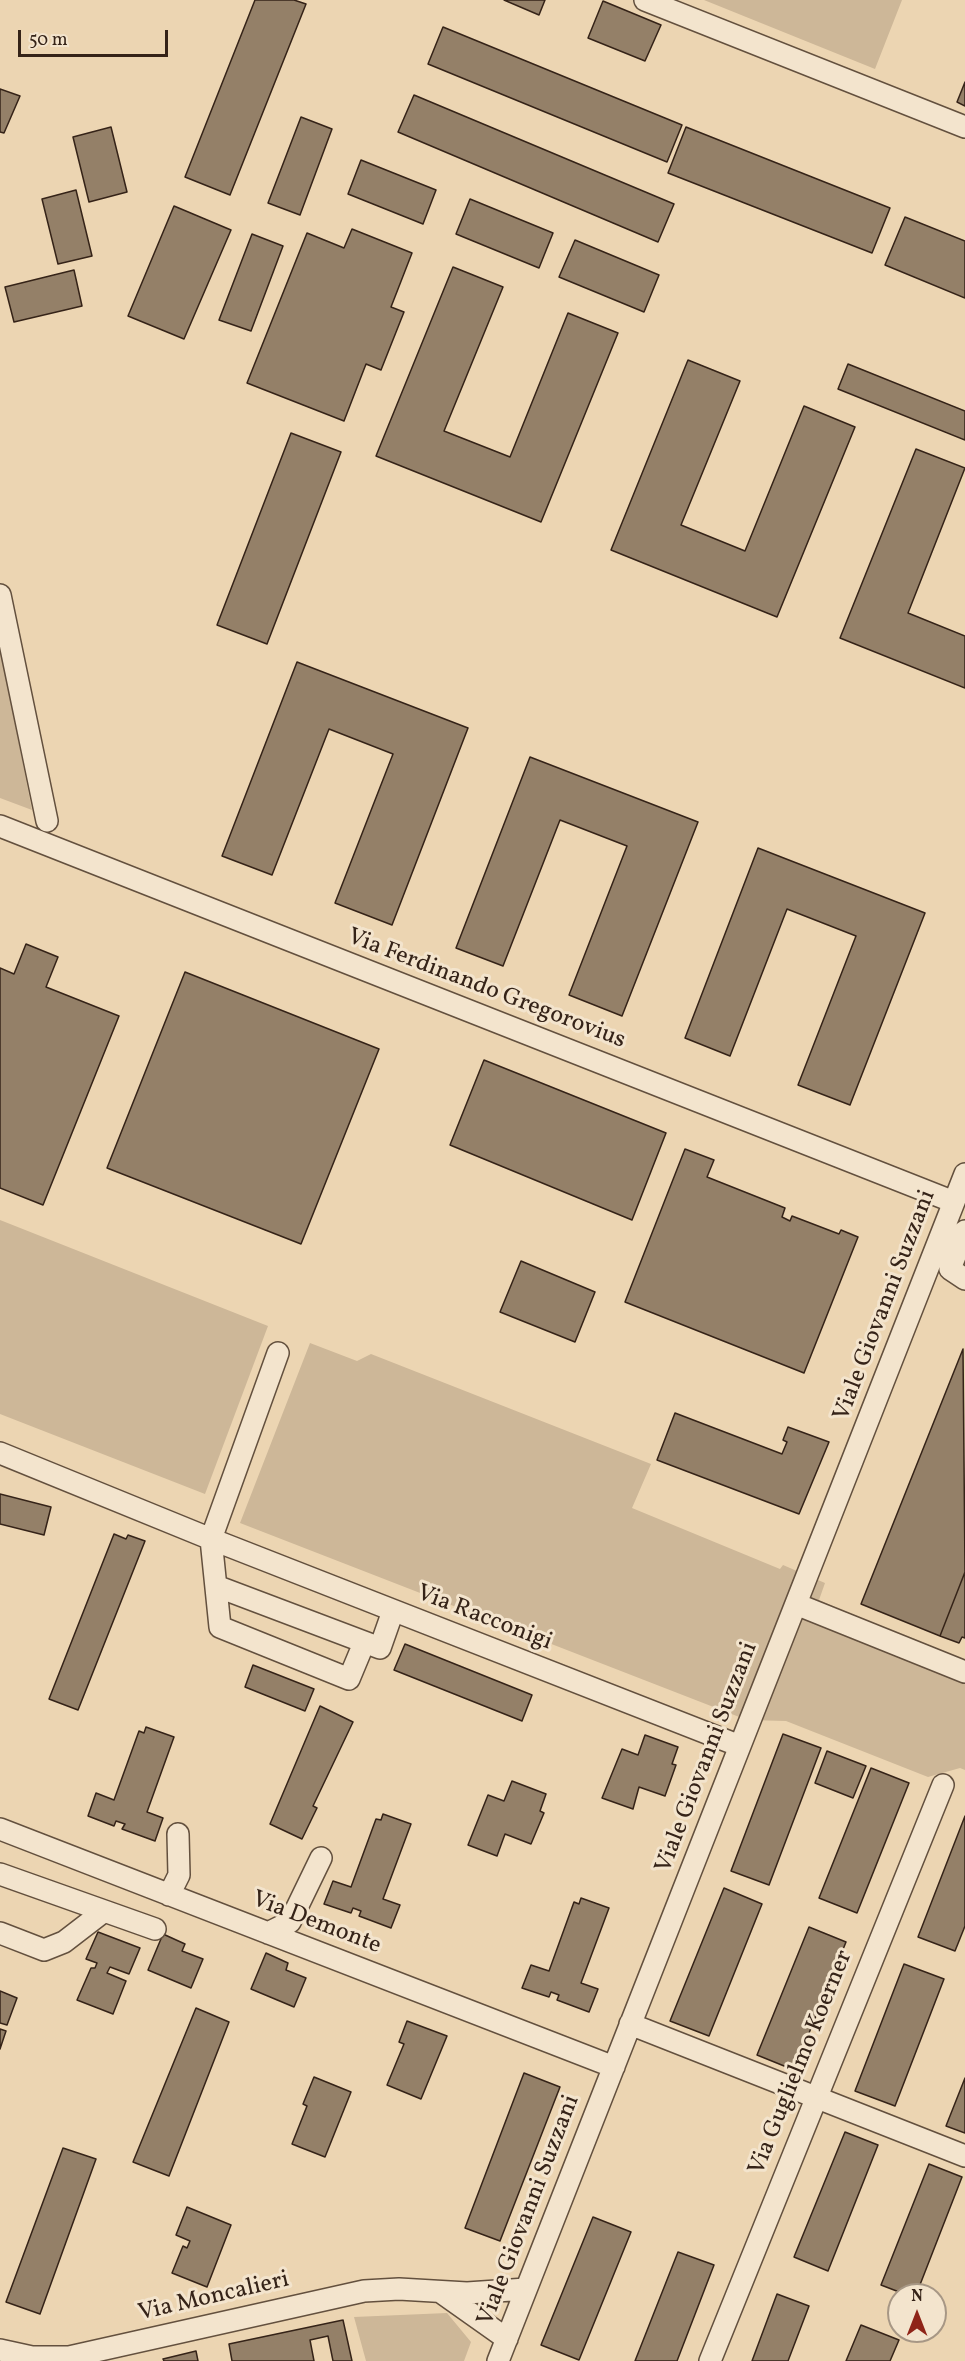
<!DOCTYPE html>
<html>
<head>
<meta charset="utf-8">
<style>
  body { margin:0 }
  #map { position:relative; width:965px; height:2361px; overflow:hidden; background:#ecd5b2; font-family:Vollkorn,serif }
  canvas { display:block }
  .north { position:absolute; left:887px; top:2283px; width:60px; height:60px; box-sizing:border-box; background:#f3e4cd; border:2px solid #a79785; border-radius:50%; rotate:0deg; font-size:16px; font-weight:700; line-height:24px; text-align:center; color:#352318 }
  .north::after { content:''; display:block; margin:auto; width:21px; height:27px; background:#8f2418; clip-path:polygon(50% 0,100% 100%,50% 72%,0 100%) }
  .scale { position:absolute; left:18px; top:30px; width:150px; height:27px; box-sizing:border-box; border:3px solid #352318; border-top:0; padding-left:8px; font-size:18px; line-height:21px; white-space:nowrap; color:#352318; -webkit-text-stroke:4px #f3e4cd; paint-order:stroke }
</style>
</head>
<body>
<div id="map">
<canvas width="965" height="2361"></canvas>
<div class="north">N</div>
<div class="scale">50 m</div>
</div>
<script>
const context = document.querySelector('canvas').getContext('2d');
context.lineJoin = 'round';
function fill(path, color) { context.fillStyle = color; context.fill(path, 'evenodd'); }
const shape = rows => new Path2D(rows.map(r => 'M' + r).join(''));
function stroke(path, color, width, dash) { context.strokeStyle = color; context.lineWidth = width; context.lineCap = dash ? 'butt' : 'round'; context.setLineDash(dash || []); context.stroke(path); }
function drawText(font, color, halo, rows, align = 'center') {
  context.font = font + ' Vollkorn,serif'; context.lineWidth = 6; context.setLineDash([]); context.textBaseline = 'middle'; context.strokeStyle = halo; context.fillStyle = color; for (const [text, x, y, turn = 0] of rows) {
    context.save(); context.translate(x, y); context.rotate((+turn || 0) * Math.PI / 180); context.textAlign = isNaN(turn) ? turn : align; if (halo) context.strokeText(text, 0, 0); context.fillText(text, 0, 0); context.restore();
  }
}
const green = shape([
  [704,0,902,0,875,69],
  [0,647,30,800,32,810,0,798],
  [0,1220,268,1326,205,1494,0,1414],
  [310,1343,357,1361,371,1354,651,1464,632,1508,780,1569,783,1565,825,1583,819,1600,965,1665,965,1770,960,1768,928,1777,786,1721,747,1720,240,1523],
  [447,2313,471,2342,464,2361,366,2361,354,2317]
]);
const building = shape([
  [255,0,294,0,306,4,230,195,185,177,255,0],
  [504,0,545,0,539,15,504,0],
  [603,1,661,25,645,61,588,38,603,1],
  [443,27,682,125,667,162,428,64,443,27],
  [965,82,965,106,957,102,965,82],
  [0,89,20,96,4,133,0,132,0,89],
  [414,95,674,204,658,242,398,132,414,95],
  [301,117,332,129,300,215,268,203,301,117],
  [111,127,127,192,89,202,73,137,111,127],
  [686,127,890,208,872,253,668,173,686,127],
  [361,160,436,190,423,224,348,194,361,160],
  [76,190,92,256,58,264,42,199,76,190],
  [470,199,553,233,539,268,456,234,470,199],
  [174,206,231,230,184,339,128,316,174,206],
  [905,217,965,241,965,298,885,265,905,217],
  [352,229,412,253,391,307,404,312,381,370,366,364,344,421,247,383,307,233,344,248,352,229],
  [252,234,283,246,251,331,219,320,252,234],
  [575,240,659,275,644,312,559,277,575,240],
  [453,267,503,287,444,431,510,457,568,313,618,333,541,522,376,456,453,267],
  [74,270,82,306,14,322,5,287,74,270],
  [688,360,740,381,681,525,745,551,804,406,855,427,777,617,611,550,688,360],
  [848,364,965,411,965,440,838,389,848,364],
  [291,433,341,452,267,644,217,625,291,433],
  [916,449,965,468,908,613,965,636,965,688,840,638,916,449],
  [297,662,468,728,392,925,335,903,393,754,329,729,272,875,222,856,297,662],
  [530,757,698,822,622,1016,569,995,627,846,560,820,503,966,456,948,530,757],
  [758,848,925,913,850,1105,798,1085,856,936,787,909,730,1056,685,1038,758,848],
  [26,944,58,957,46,987,119,1016,43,1205,0,1188,0,968,14,974,26,944],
  [185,972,379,1049,301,1244,107,1168,185,972],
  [484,1060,666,1133,632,1220,450,1145,484,1060],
  [685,1149,714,1160,707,1177,785,1208,782,1217,790,1221,792,1216,839,1234,841,1230,858,1237,804,1373,625,1302,685,1149],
  [521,1261,595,1292,575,1342,500,1312,521,1261],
  [963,1349,965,1572,940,1636,861,1604,963,1349],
  [675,1413,782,1454,787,1442,783,1440,788,1427,829,1442,799,1514,657,1460,675,1413],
  [0,1494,51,1507,44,1535,0,1524,0,1494],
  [114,1534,126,1539,128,1535,145,1541,78,1710,49,1699,114,1534],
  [965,1572,965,1638,962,1637,959,1643,940,1636,965,1572],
  [405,1644,532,1695,522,1721,394,1670,405,1644],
  [253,1665,314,1689,305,1711,245,1687,253,1665],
  [320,1706,353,1722,313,1806,317,1808,302,1839,270,1824,320,1706],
  [146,1727,174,1737,147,1812,163,1818,155,1841,122,1829,125,1824,116,1821,114,1826,88,1816,96,1793,114,1800,139,1731,144,1733,146,1727],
  [783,1734,821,1748,769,1885,731,1871,783,1734],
  [645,1735,678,1747,672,1764,676,1765,665,1796,639,1787,633,1809,602,1798,622,1749,638,1755,645,1735],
  [827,1751,866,1766,853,1798,815,1783,827,1751],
  [871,1768,909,1783,857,1913,819,1898,871,1768],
  [512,1781,546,1794,540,1811,544,1813,531,1844,505,1834,497,1856,468,1845,488,1795,504,1801,512,1781],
  [383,1814,411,1824,383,1899,400,1905,391,1928,359,1916,361,1911,353,1908,351,1913,324,1904,333,1881,351,1887,376,1819,381,1820,383,1814],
  [965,1816,965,1926,955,1951,918,1937,965,1816],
  [724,1888,762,1904,709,2036,670,2021,724,1888],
  [581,1898,609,1908,581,1983,598,1989,589,2012,557,2000,559,1995,551,1992,549,1997,522,1988,531,1965,549,1971,574,1902,579,1904,581,1898],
  [809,1927,846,1942,794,2070,757,2055,809,1927],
  [98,1932,140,1948,129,1974,110,1967,107,1973,126,1981,113,2014,77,2000,91,1968,95,1968,97,1963,86,1959,98,1932],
  [163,1934,185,1944,182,1951,203,1959,191,1988,148,1970,163,1934],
  [266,1953,288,1963,286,1970,306,1978,294,2007,251,1989,266,1953],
  [904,1964,944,1979,895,2106,855,2091,904,1964],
  [0,1991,17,1998,7,2025,0,2023,0,1991],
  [196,2008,229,2022,169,2176,133,2162,196,2008],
  [407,2021,447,2036,421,2099,387,2085,404,2044,399,2042,407,2021],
  [0,2029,6,2031,0,2049,0,2029],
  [524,2073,560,2087,500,2241,465,2228,524,2073],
  [314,2077,351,2092,325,2157,292,2144,307,2106,303,2104,314,2077],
  [965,2078,965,2133,946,2126,965,2078],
  [845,2132,878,2145,828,2271,794,2257,845,2132],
  [63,2148,96,2159,40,2314,6,2302,63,2148],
  [929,2164,962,2177,916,2295,907,2295,881,2285,929,2164],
  [187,2207,231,2225,207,2287,172,2273,183,2246,187,2248,190,2241,176,2235,187,2207],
  [593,2217,631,2232,579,2360,541,2345,593,2217],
  [678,2252,714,2265,677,2361,635,2361,678,2252],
  [777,2294,809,2306,788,2361,752,2361,777,2294],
  [343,2320,352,2361,333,2361,328,2336,310,2340,314,2361,232,2361,229,2344,343,2320],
  [861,2325,899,2340,890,2361,846,2361,861,2325],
  [196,2351,198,2361,164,2361,163,2359,196,2351]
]);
const minor = shape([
  [645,0,965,127],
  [0,595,47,821],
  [0,826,954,1202],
  [965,1231,950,1269,965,1279],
  [278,1353,211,1539,220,1627,349,1679,364,1643],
  [0,1453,211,1539,740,1746],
  [216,1586,380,1648,393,1611],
  [796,1604,965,1672],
  [0,1829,614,2067],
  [0,1874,155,1929],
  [169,1895,179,1875,178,1834],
  [0,1933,44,1950,64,1942,103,1912],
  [268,1933,290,1922,321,1858],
  [630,2024,965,2156],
  [442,2293,507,2339],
  [0,2350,32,2357,69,2357,364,2291,399,2289,467,2293,526,2289],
  [498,2361,965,1174],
  [710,2361,943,1785]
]);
const streetNames = [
  ["Via Ferdinando Gregorovius",486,990,21],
  ["Viale Giovanni Suzzani",886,1306,-69],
  ["Via Racconigi",484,1619,21],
  ["Viale Giovanni Suzzani",708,1758,-69],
  ["Via Demonte",316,1924,21],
  ["Via Guglielmo Koerner",802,2063,-68],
  ["Viale Giovanni Suzzani",530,2211,-69],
  ["Via Moncalieri",214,2298,-13]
];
fill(green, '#cdb798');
fill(building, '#948068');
stroke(building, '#352318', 1.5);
stroke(minor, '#63503e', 24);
stroke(minor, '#f3e4cd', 21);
drawText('24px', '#352318', '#f3e4cd', streetNames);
</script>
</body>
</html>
